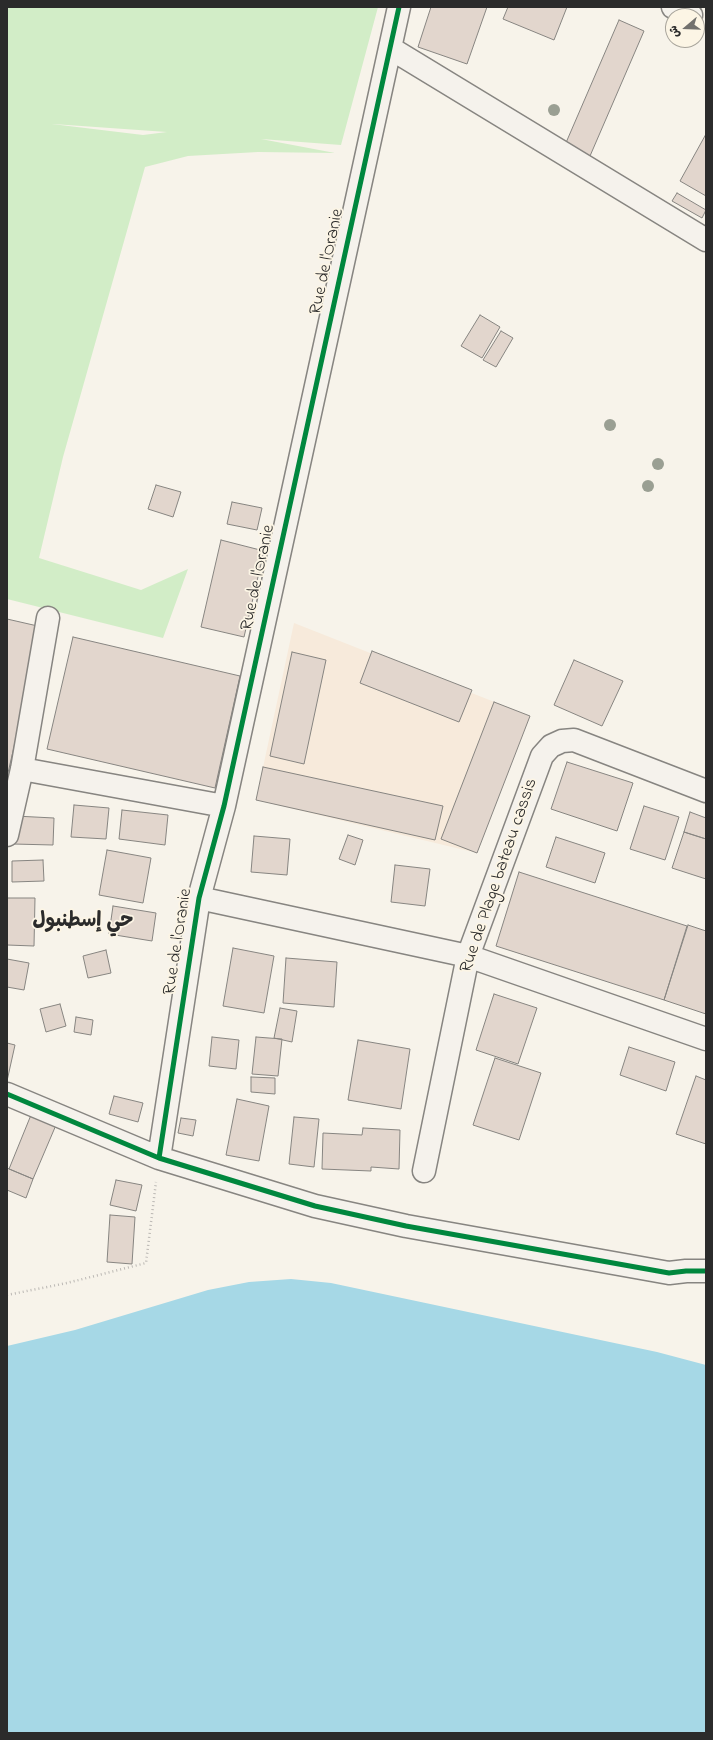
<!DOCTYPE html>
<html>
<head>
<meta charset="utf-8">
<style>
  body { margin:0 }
  #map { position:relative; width:713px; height:1740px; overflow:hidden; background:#f7f3ea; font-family:"Indie Flower","Playpen Sans Arabic",sans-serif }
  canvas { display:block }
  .frame { position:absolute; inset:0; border:8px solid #2b2b2b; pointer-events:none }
  .north { position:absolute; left:665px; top:8px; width:40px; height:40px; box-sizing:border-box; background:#fcf5e5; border:1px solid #a8a49b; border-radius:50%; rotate:251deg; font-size:11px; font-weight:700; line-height:16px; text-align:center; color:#2b2b2b }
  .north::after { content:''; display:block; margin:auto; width:14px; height:18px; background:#72716e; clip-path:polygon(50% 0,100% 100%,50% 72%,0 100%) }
</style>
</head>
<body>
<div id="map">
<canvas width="713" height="1740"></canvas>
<div class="frame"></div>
<div class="north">ش</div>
</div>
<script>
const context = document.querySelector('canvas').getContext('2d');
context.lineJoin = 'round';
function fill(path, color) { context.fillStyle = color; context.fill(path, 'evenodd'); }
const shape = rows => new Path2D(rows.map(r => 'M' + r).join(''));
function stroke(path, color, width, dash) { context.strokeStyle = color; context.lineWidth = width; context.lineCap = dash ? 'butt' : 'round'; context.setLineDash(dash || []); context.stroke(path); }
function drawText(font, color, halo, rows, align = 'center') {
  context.font = font + ' "Indie Flower","Playpen Sans Arabic",sans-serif'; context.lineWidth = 3.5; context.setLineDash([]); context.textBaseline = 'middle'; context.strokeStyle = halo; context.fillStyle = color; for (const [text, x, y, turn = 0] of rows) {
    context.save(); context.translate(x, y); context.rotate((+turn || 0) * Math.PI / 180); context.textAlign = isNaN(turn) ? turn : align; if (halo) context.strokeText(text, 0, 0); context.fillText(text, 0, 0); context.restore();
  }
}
const built = shape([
  [294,623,530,716,477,853,256,800]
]);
const green = shape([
  [7,7,378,7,341,145,261,139,335,153,258,152,188,156,145,167,63,457,39,558,141,590,188,569,163,638,7,599],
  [52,124,53,124,167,132,143,135]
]);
const water = shape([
  [291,1279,331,1283,657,1352,706,1365,706,1733,7,1733,7,1346,75,1330,208,1290,249,1282]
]);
const building = shape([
  [431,7,487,7,467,64,418,47,431,7],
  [508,7,567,7,554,40,503,19,508,7],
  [619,20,644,31,590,156,565,145,619,20],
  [706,134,706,196,680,181,706,134],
  [677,193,706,210,702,218,672,201,677,193],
  [480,315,500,327,482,358,461,346,480,315],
  [501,331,513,338,496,367,483,360,501,331],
  [156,485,181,492,173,517,148,509,156,485],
  [232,502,262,508,257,530,227,524,232,502],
  [221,540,264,551,244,637,201,627,221,540],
  [7,619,42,627,7,777,7,619],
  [73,637,240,676,215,788,47,749,73,637],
  [372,651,472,690,459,722,360,683,372,651],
  [292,652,326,660,304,764,270,756,292,652],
  [574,660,623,681,602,726,554,705,574,660],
  [494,702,530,716,477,853,441,839,494,702],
  [567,762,633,783,617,831,551,809,567,762],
  [263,767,443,806,435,840,256,800,263,767],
  [74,805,109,808,106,839,71,837,74,805],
  [644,806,679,817,665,860,630,849,644,806],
  [122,810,168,815,165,845,119,839,122,810],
  [690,812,706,818,706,839,684,832,690,812],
  [15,816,54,818,53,845,13,844,15,816],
  [684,832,706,839,706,879,672,868,684,832],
  [348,835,363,840,355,865,339,859,348,835],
  [254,836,290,839,287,875,251,872,254,836],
  [556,837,605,853,595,883,546,867,556,837],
  [107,850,151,858,143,903,99,895,107,850],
  [43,860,44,881,12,882,12,861,43,860],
  [395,865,430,869,425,906,391,902,395,865],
  [519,872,687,926,664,1000,496,946,519,872],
  [7,898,35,898,34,946,7,945,7,898],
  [113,906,156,913,152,941,109,934,113,906],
  [688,925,706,931,706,1014,664,1000,688,925],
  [233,948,274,956,264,1013,223,1006,233,948],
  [106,950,111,973,88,978,83,956,106,950],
  [286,958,337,962,334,1007,283,1003,286,958],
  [7,959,29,963,24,990,7,987,7,959],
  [494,994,537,1008,518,1064,476,1050,494,994],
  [60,1004,66,1026,46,1032,40,1009,60,1004],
  [280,1008,297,1011,292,1042,274,1038,280,1008],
  [76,1017,93,1020,91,1035,74,1032,76,1017],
  [212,1037,239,1040,236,1069,209,1066,212,1037],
  [256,1037,282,1039,278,1076,252,1074,256,1037],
  [358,1040,410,1049,401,1109,348,1100,358,1040],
  [7,1043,15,1045,7,1081,7,1043],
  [629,1047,675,1062,666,1091,620,1075,629,1047],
  [495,1058,541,1073,519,1140,473,1125,495,1058],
  [696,1076,706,1080,706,1144,676,1134,696,1076],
  [251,1077,275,1078,275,1094,251,1092,251,1077],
  [114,1096,143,1103,138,1122,109,1114,114,1096],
  [237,1099,269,1106,259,1161,226,1155,237,1099],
  [31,1115,56,1125,33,1179,9,1169,31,1115],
  [294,1117,319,1119,314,1167,289,1164,294,1117],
  [181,1118,196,1120,193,1136,178,1133,181,1118],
  [363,1128,400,1130,399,1169,371,1167,371,1171,322,1169,323,1133,362,1135,363,1128],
  [7,1168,33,1179,26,1198,7,1190,7,1168],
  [116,1180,142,1185,136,1211,110,1205,116,1180],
  [110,1215,135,1217,132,1264,107,1262,110,1215]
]);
const path = shape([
  [7,1295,67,1283,146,1263,156,1182]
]);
const minor = shape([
  [673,7,691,15],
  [390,48,706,240],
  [22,769,224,806],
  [7,835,22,769,48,618],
  [199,898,468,956,706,1039],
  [7,1094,159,1158,315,1206,406,1226,669,1273,686,1271,706,1271],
  [159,1158,199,898,224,806,399,7],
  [424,1171,468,956,542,756,551,746,562,741,574,740,706,791]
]);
const cycleway = shape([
  [7,1094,159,1158,315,1206,406,1226,669,1273,686,1271,706,1271],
  [159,1158,199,898,224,806,399,7]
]);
const trees = [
  [554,110],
  [610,425],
  [658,464],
  [648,486]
];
const streetNames = [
  ["Rue de l'Oranie",328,262,-78],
  ["Rue de l'Oranie",259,578,-78],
  ["Rue de Plage bateau cassis",500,876,-71],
  ["Rue de l'Oranie",179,942,-81]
];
const quarterNames = [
  ["حي إسطنبول",83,923]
];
fill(built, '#f7eadb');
fill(green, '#d2edc7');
fill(water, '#a6d8e6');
fill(building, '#e2d6cd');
stroke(building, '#878581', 1);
stroke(minor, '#878581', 25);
stroke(path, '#bbb8b4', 2.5, [1, 3]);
stroke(minor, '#f5f2ec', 22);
stroke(cycleway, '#00873e', 5);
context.fillStyle = '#9a9f93';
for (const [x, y] of trees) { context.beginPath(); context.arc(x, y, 6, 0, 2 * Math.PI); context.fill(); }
drawText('18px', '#2b2b2b', '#fcf5e5', streetNames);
drawText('bold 20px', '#2b2b2b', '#fcf5e5', quarterNames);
</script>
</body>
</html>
